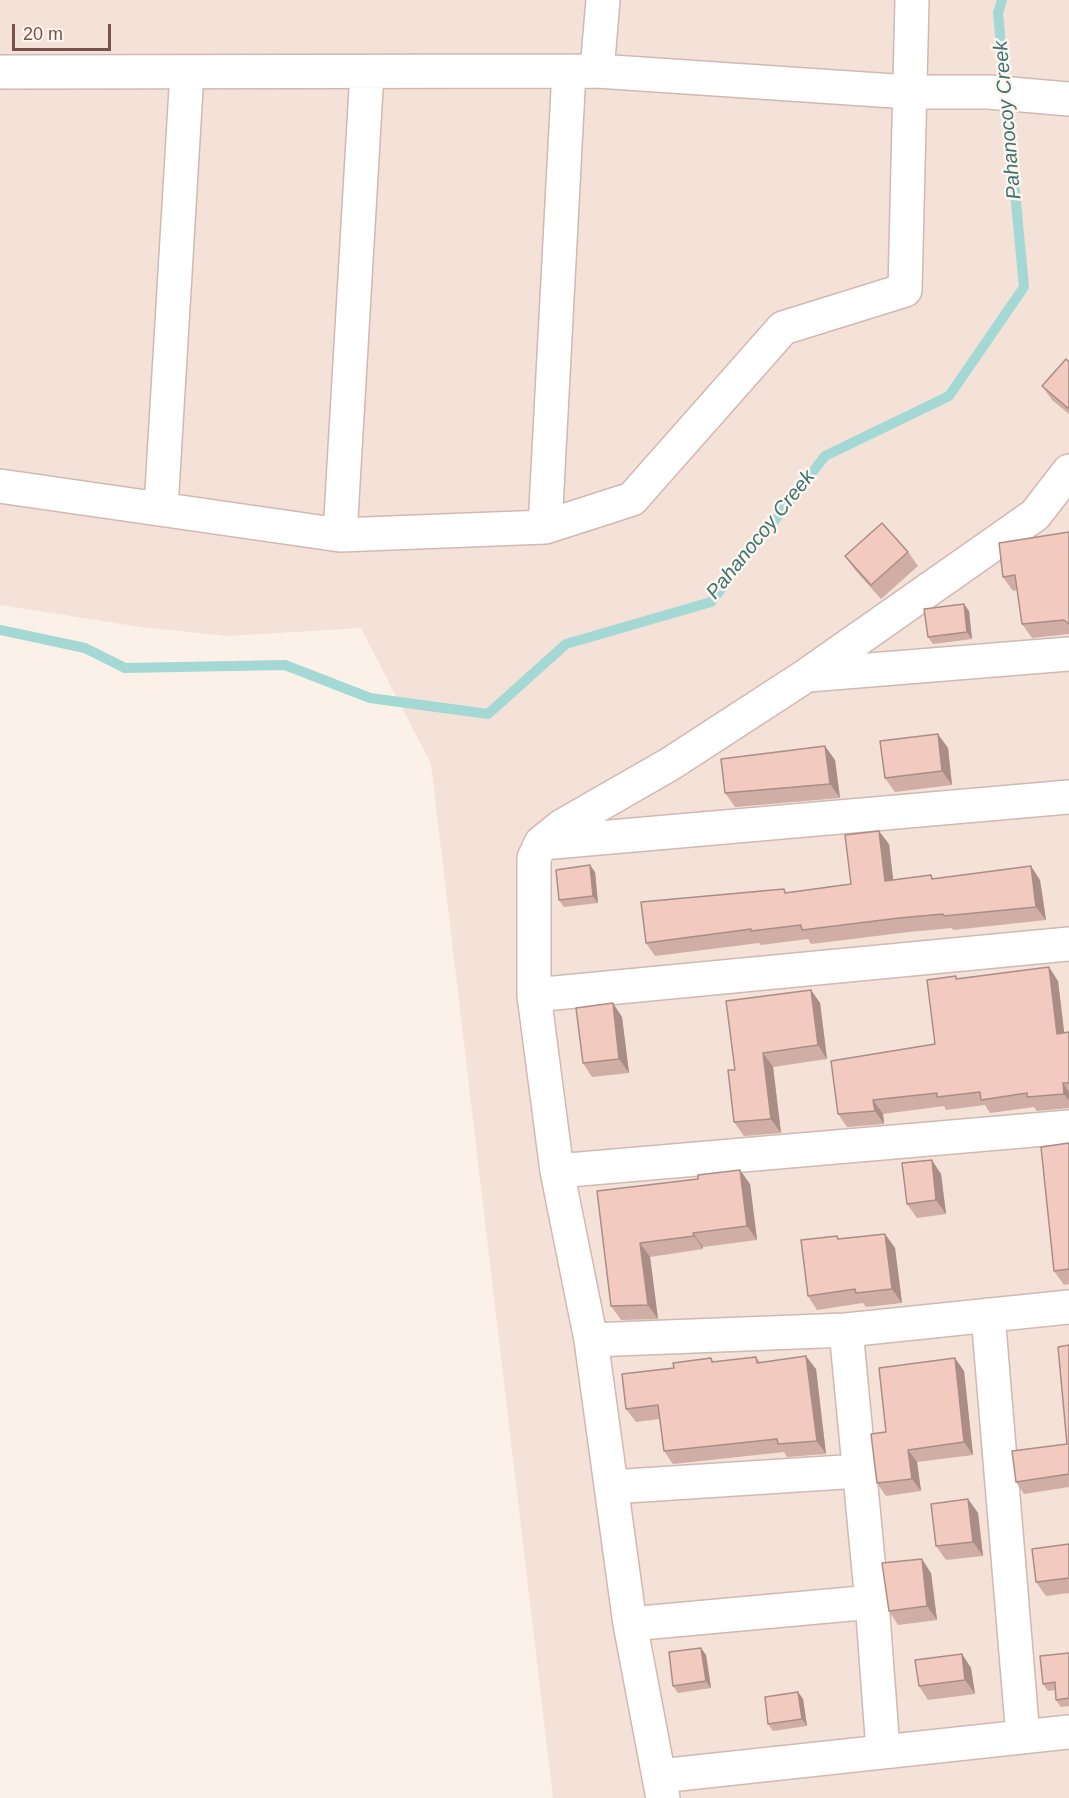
<!DOCTYPE html>
<html>
<head>
<meta charset="utf-8">
<style>
  body { margin:0 }
  #map { position:relative; width:1069px; height:1798px; overflow:hidden; background:#fcf1e9; font-family:Helvetica,sans-serif }
  canvas { display:block }
  .scale { position:absolute; left:12px; top:24px; width:99px; height:27px; box-sizing:border-box; border:3px solid #77524c; border-top:0; padding-left:8px; font-size:18px; line-height:21px; white-space:nowrap; color:#77524c; -webkit-text-stroke:4px #fff5ef; paint-order:stroke }
</style>
</head>
<body>
<div id="map">
<canvas width="1069" height="1798"></canvas>
<div class="scale">20 m</div>
</div>
<script>
const context = document.querySelector('canvas').getContext('2d');
context.lineJoin = 'round';
function fill(path, color) { context.fillStyle = color; context.fill(path, 'evenodd'); }
const shape = rows => new Path2D(rows.map(r => 'M' + r).join(''));
function stroke(path, color, width, dash) { context.strokeStyle = color; context.lineWidth = width; context.lineCap = dash ? 'butt' : 'round'; context.setLineDash(dash || []); context.stroke(path); }
function drawText(font, color, halo, rows, align = 'center') {
  context.font = font + ' Helvetica,sans-serif'; context.lineWidth = 5; context.setLineDash([]); context.textBaseline = 'middle'; context.strokeStyle = halo; context.fillStyle = color; for (const [text, x, y, turn = 0] of rows) {
    context.save(); context.translate(x, y); context.rotate((+turn || 0) * Math.PI / 180); context.textAlign = isNaN(turn) ? turn : align; if (halo) context.strokeText(text, 0, 0); context.fillText(text, 0, 0); context.restore();
  }
}
const residential = shape([
  [0,0,1069,0,1069,1798,553,1798,431,764,361,628,228,636,141,627,0,605]
]);
const stream = shape([
  [0,630,85,648,125,668,285,665,370,698,488,714,566,644,711,602,825,456,949,396,1024,287,998,13,1002,0]
]);
const street = shape([
  [597,71,603,0],
  [0,72,597,71,909,92,988,92,1069,99],
  [0,486,340,535,545,527,632,499,783,328,905,290,912,0],
  [161,508,187,72],
  [545,527,569,71],
  [340,535,367,72],
  [808,675,1069,654],
  [542,843,1069,797],
  [534,995,1069,944],
  [557,1171,1069,1127],
  [988,1315,1023,1737],
  [846,1330,872,1602,883,1750],
  [591,1340,846,1330,1069,1307],
  [611,1487,859,1471],
  [630,1624,872,1602],
  [660,1776,1069,1732],
  [663,1798,630,1624,591,1340,557,1171,534,995,534,858,541,843,562,826,670,764,807,675,1035,515,1069,471]
]);
const wall = shape([
  [1069,362,1069,414,1052,400,1042,386],
  [1069,532,1069,634,1032,638,1022,624,1017,590,1013,591,1003,577],
  [908,552,918,566,881,599,855,570,845,556],
  [969,611,972,639,933,644,928,637],
  [948,748,952,785,895,792,885,778],
  [835,760,840,798,735,807,725,793],
  [889,844,893,880,934,878,1040,880,1046,920,953,930,952,928,909,932,811,944,808,939,761,945,759,943,655,956,646,943,787,893,851,884],
  [595,872,598,903,564,907,559,900],
  [958,979,1058,981,1064,1033,1069,1032,1069,1108,1037,1111,1034,1107,990,1113,985,1105,946,1110,944,1106,883,1114,884,1124,847,1127,838,1114,935,1044],
  [811,990,820,1003,827,1059,773,1067,781,1133,744,1136,734,1122,735,1070],
  [622,1017,629,1073,592,1077,583,1063],
  [1069,1143,1069,1284,1064,1285,1054,1271],
  [941,1174,946,1214,917,1218,907,1204],
  [750,1184,757,1240,703,1247,703,1249,650,1257,658,1319,621,1320,611,1306,597,1191],
  [885,1234,895,1248,902,1303,866,1307,863,1303,817,1310,808,1296,840,1239],
  [1069,1345,1069,1487,1024,1494,1016,1482,1067,1444],
  [756,1357,760,1362,816,1369,826,1454,787,1457,784,1452,673,1464,664,1451,659,1419,636,1422,626,1409,674,1368,711,1358,714,1362],
  [964,1371,973,1455,917,1462,921,1491,886,1496,877,1483,886,1432],
  [968,1499,978,1513,983,1556,946,1560,936,1546],
  [1069,1544,1069,1593,1046,1596,1036,1582],
  [931,1573,937,1620,898,1625,889,1611],
  [1069,1653,1069,1706,1061,1707,1056,1700,1055,1690,1048,1691,1043,1684],
  [962,1654,971,1668,975,1694,928,1700,919,1686],
  [706,1655,711,1688,678,1693,673,1686],
  [798,1692,803,1699,807,1726,773,1731,768,1724]
]);
const shadedWall = shape([
  [964,604,969,611,972,639,967,632],
  [938,734,948,748,952,785,942,771],
  [825,746,835,760,840,798,830,784],
  [879,831,889,844,895,895,885,881],
  [590,865,595,872,598,903,593,896],
  [1031,866,1040,880,1046,920,1036,907],
  [1049,967,1058,981,1066,1047,1057,1034],
  [811,990,820,1003,827,1059,818,1045],
  [613,1003,622,1017,629,1073,619,1059],
  [763,1053,773,1067,781,1133,771,1119],
  [1063,1083,1069,1092,1069,1101,1064,1094],
  [873,1100,883,1114,884,1124,875,1111],
  [932,1160,941,1174,946,1214,936,1200],
  [740,1170,750,1184,757,1240,747,1226],
  [693,1233,703,1247,703,1249,694,1236],
  [885,1234,895,1248,902,1303,892,1289],
  [640,1243,650,1257,658,1319,648,1305],
  [806,1356,816,1369,826,1454,817,1441],
  [955,1358,964,1371,973,1455,964,1442],
  [908,1450,917,1462,921,1491,912,1479],
  [968,1499,978,1513,983,1556,973,1542],
  [922,1559,931,1573,937,1620,927,1606],
  [701,1648,706,1655,711,1688,706,1681],
  [962,1654,971,1668,975,1694,965,1680],
  [798,1692,803,1699,807,1726,802,1719]
]);
const building = shape([
  [1066,359,1069,362,1069,409,1042,386,1066,359],
  [882,523,908,552,871,585,845,556,882,523],
  [1069,532,1069,624,1064,620,1022,624,1015,575,1003,577,999,543,1069,532],
  [964,604,967,632,928,637,924,609,964,604],
  [938,734,942,771,885,778,880,741,938,734],
  [825,746,830,784,725,793,721,759,825,746],
  [879,831,885,881,931,875,932,879,1031,866,1036,907,944,916,943,914,899,918,802,930,801,925,751,931,751,929,646,943,641,902,784,889,785,893,851,884,845,835,879,831],
  [590,865,593,896,559,900,556,870,590,865],
  [1049,967,1057,1034,1069,1032,1069,1083,1063,1083,1064,1094,1027,1097,1027,1093,981,1100,980,1092,937,1097,937,1093,873,1100,875,1111,838,1114,831,1061,935,1044,927,980,956,976,956,979,1049,967],
  [811,990,818,1045,763,1053,771,1119,734,1122,728,1070,735,1070,726,1001,811,990],
  [613,1003,619,1059,583,1063,576,1008,613,1003],
  [1069,1143,1069,1269,1054,1271,1041,1147,1069,1143],
  [932,1160,936,1200,907,1204,902,1163,932,1160],
  [740,1170,747,1226,693,1233,694,1236,640,1243,648,1305,611,1306,597,1191,698,1179,698,1175,740,1170],
  [885,1234,892,1289,856,1293,855,1289,808,1296,801,1240,837,1236,838,1239,885,1234],
  [1069,1345,1069,1474,1016,1482,1012,1451,1067,1444,1058,1347,1069,1345],
  [806,1356,817,1441,778,1444,777,1439,664,1451,658,1405,626,1409,622,1374,674,1368,673,1363,711,1358,712,1362,756,1357,757,1363,806,1356],
  [955,1358,964,1442,908,1450,912,1479,877,1483,871,1434,886,1432,879,1368,955,1358],
  [968,1499,973,1542,936,1546,931,1504,968,1499],
  [1069,1544,1069,1578,1036,1582,1032,1549,1069,1544],
  [922,1559,927,1606,889,1611,882,1563,922,1559],
  [701,1648,706,1681,673,1686,669,1652,701,1648],
  [1069,1653,1069,1698,1056,1700,1055,1682,1043,1684,1040,1656,1069,1653],
  [962,1654,965,1680,919,1686,915,1660,962,1654],
  [798,1692,802,1719,768,1724,765,1697,798,1692]
]);
const waterNames = [
  ["Pahanocoy Creek",1008,120,-95],
  ["Pahanocoy Creek",761,535,-51]
];
fill(residential, '#f4e1d7');
stroke(stream, '#a3d8d5', 10);
stroke(street, '#d1b9b1', 36);
stroke(street, '#fff', 33);
fill(wall, '#d0aea5');
fill(shadedWall, '#a98d86');
fill(building, '#f2cac0');
stroke(building, '#a98d86', 1.5);
drawText('italic 20px', '#3c7472', '#fff5ef', waterNames);
</script>
</body>
</html>
